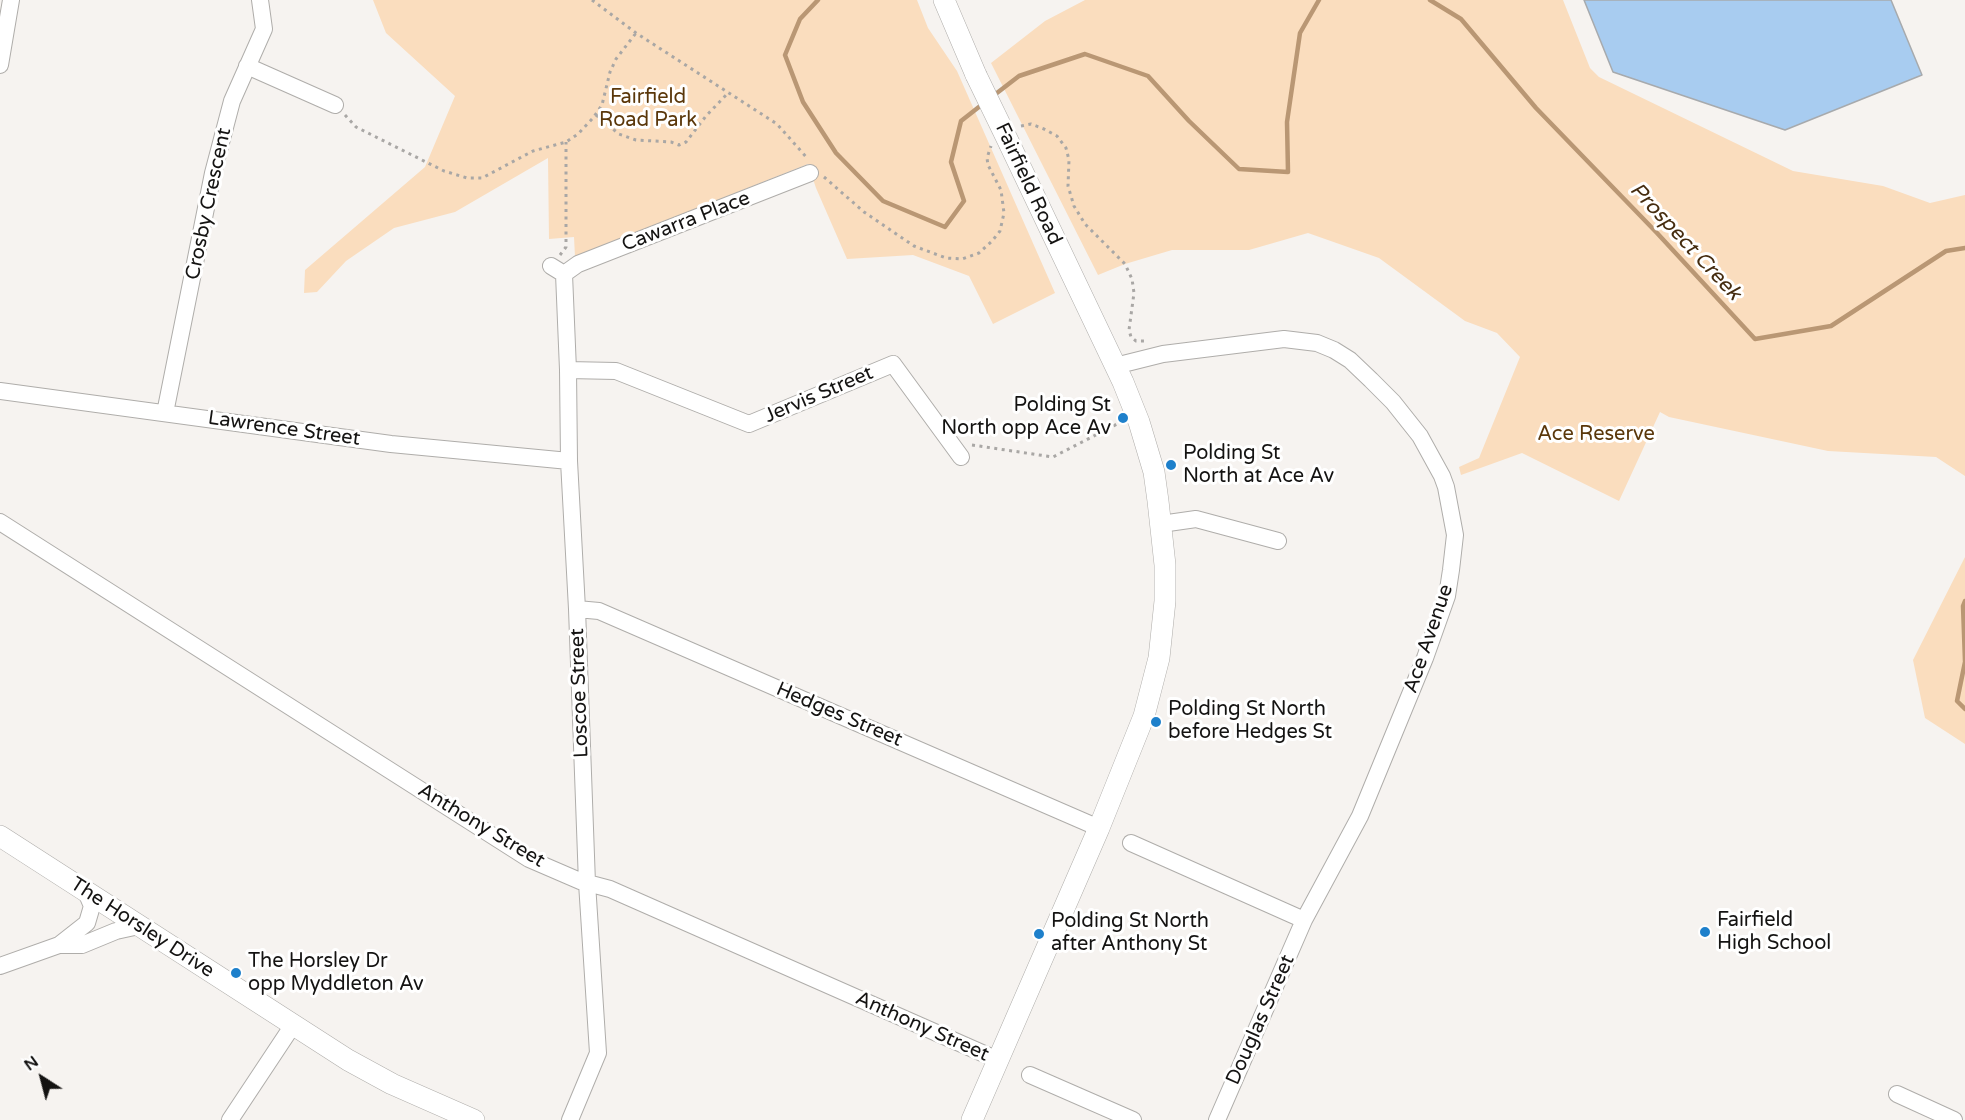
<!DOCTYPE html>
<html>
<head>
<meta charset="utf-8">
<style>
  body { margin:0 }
  #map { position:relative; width:1965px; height:1120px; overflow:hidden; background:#f6f3f0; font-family:"Varela Round",sans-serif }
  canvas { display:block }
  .north { position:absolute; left:12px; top:1048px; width:60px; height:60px; -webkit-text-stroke:4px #fff; paint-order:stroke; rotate:324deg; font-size:16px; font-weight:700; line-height:24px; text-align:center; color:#141312 }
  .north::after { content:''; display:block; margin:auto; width:21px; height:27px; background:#141312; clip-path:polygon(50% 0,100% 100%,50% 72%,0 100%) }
</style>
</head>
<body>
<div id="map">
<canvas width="1965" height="1120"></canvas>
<div class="north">N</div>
</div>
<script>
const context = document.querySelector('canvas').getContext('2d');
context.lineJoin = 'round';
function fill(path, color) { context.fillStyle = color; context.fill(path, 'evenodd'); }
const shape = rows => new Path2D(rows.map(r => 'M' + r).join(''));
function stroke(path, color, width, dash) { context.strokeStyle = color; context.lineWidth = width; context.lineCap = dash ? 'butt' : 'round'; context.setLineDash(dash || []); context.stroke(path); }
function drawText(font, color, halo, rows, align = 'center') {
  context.font = font + ' "Varela Round",sans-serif'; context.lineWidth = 6; context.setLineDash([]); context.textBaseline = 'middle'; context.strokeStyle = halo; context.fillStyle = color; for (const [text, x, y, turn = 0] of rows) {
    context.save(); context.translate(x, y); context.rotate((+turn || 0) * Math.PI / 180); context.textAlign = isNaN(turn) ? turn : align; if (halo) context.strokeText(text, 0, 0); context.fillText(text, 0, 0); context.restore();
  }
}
const green = shape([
  [373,0,917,0,928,28,957,71,1055,293,993,324,969,276,913,255,847,259,816,188,808,164,575,257,574,237,549,239,548,158,455,212,394,228,346,261,317,292,304,293,305,270,425,167,455,96,386,33],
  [1085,0,1563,0,1590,68,1599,77,1793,171,1883,186,1930,203,1965,195,1965,476,1936,457,1828,451,1669,417,1660,412,1619,501,1522,453,1461,475,1459,467,1479,458,1520,357,1497,333,1465,321,1379,258,1308,233,1249,250,1172,250,1125,264,1098,275,991,63,1045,21],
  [1965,557,1965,744,1925,718,1913,660]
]);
const stream = shape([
  [818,0,800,19,785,55,803,102,836,153,883,201,945,227,964,201,951,162,961,121,984,103],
  [1430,0,1461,19,1536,108,1657,233,1755,339,1831,326,1946,251,1965,248],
  [993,96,1019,76,1085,54,1148,76,1189,121,1239,169,1288,172,1287,122,1300,33,1319,0],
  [1965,601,1963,606,1965,661],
  [1965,662,1957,701,1965,709]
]);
const building = shape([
  [1584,0,1891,0,1922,75,1785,130,1613,72,1584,0]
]);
const path = shape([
  [592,0,636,33,777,124,808,159],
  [345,115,356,127,444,171,467,178,482,178,533,151,566,142,578,134,593,118,602,105,610,72,616,59,636,33],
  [596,115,619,134,636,140,671,142,679,145,686,142,706,116,729,92],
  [1021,126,1031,124,1044,129,1057,136,1066,148,1069,160,1068,186,1074,206,1085,224,1125,264,1132,279,1134,293,1129,330,1131,337,1136,341,1145,341],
  [824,177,864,212,914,246,946,258,962,259,979,253,992,241,1000,231,1004,213,1001,190,988,165,987,158,991,146],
  [560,255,566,247,566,142],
  [972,445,1053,457,1121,422]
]);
const minor = shape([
  [0,65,11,0],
  [247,66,335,105],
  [551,266,564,274,568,370,569,461,577,609,587,883,598,1053,570,1120],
  [564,274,578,264,810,173],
  [1115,366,1163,354,1284,339,1317,343,1334,350,1350,360,1371,380,1393,402,1420,436,1442,476,1446,487,1455,535,1451,570,1447,596,1425,658,1360,816,1304,920,1217,1120],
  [568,370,616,371,749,424,893,364,961,457],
  [0,391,391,444,569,461],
  [165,413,213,173,232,101,264,29,260,0],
  [0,522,529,859,580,881,610,889,998,1060],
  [1161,524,1196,519,1278,541],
  [577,609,599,611,1099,828],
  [1131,843,1304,920],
  [59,945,87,923,92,906,86,892],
  [0,966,59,945,82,945,116,931,139,926],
  [1030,1075,1133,1120],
  [1897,1094,1954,1120],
  [230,1120,293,1025]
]);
const major = shape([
  [944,0,976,75],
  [0,836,348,1060,392,1084,474,1120],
  [972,1120,1099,828,1144,716,1159,658,1165,601,1165,565,1158,501,1154,472,1139,422,1123,382,1010,145]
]);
const majorBridge = shape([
  [976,75,1010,145]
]);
const markers = [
  [1123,418,6,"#1e80cb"],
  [1171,465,6,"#1e80cb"],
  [1156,722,6,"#1e80cb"],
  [1705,932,6,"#1e80cb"],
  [1039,934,6,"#1e80cb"],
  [236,973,6,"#1e80cb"]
];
const parkNames = [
  ["Fairfield",648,98],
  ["Road Park",648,121],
  ["Ace Reserve",1596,435]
];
const streetNames = [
  ["Fairfield Road",1028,184,65],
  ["Crosby Crescent",209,204,-78],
  ["Cawarra Place",686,222,-21],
  ["Jervis Street",819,395,-23],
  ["Lawrence Street",284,429,8],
  ["Ace Avenue",1429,639,-71],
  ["Loscoe Street",580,693,-92],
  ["Hedges Street",839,715,23],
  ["Anthony Street",481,826,31],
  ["The Horsley Drive",142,928,33],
  ["Douglas Street",1261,1020,-66],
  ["Anthony Street",922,1027,24]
];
const poiNames = [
  ["Polding St",1111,406,"right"],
  ["North opp Ace Av",1111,429,"right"],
  ["Polding St",1183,454],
  ["North at Ace Av",1183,477],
  ["Polding St North",1168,710],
  ["before Hedges St",1168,733],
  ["Fairfield",1717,921],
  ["High School",1717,944],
  ["Polding St North",1051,922],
  ["after Anthony St",1051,945],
  ["The Horsley Dr",248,962],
  ["opp Myddleton Av",248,985]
];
const waterNames = [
  ["Prospect Creek",1685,242,47]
];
fill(green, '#faddbe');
stroke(stream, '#b99774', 4.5);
fill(building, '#a8ccf0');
stroke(building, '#a7aaad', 1.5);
stroke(minor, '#afadaa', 18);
stroke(major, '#afadaa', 22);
stroke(path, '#a9a7a5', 3, [3, 4.5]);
stroke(minor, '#fff', 16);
stroke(major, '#fff', 21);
stroke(majorBridge, '#afadaa', 22, []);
stroke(majorBridge, '#fff', 21);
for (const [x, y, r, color] of markers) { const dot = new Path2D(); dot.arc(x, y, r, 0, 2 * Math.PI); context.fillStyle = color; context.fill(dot); stroke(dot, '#fff', 2); }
drawText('20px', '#5a370a', '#fff', parkNames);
drawText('20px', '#141312', '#fff', streetNames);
drawText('20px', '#141312', '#fff', poiNames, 'left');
drawText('italic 21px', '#452c0f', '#fff', waterNames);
</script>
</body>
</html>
